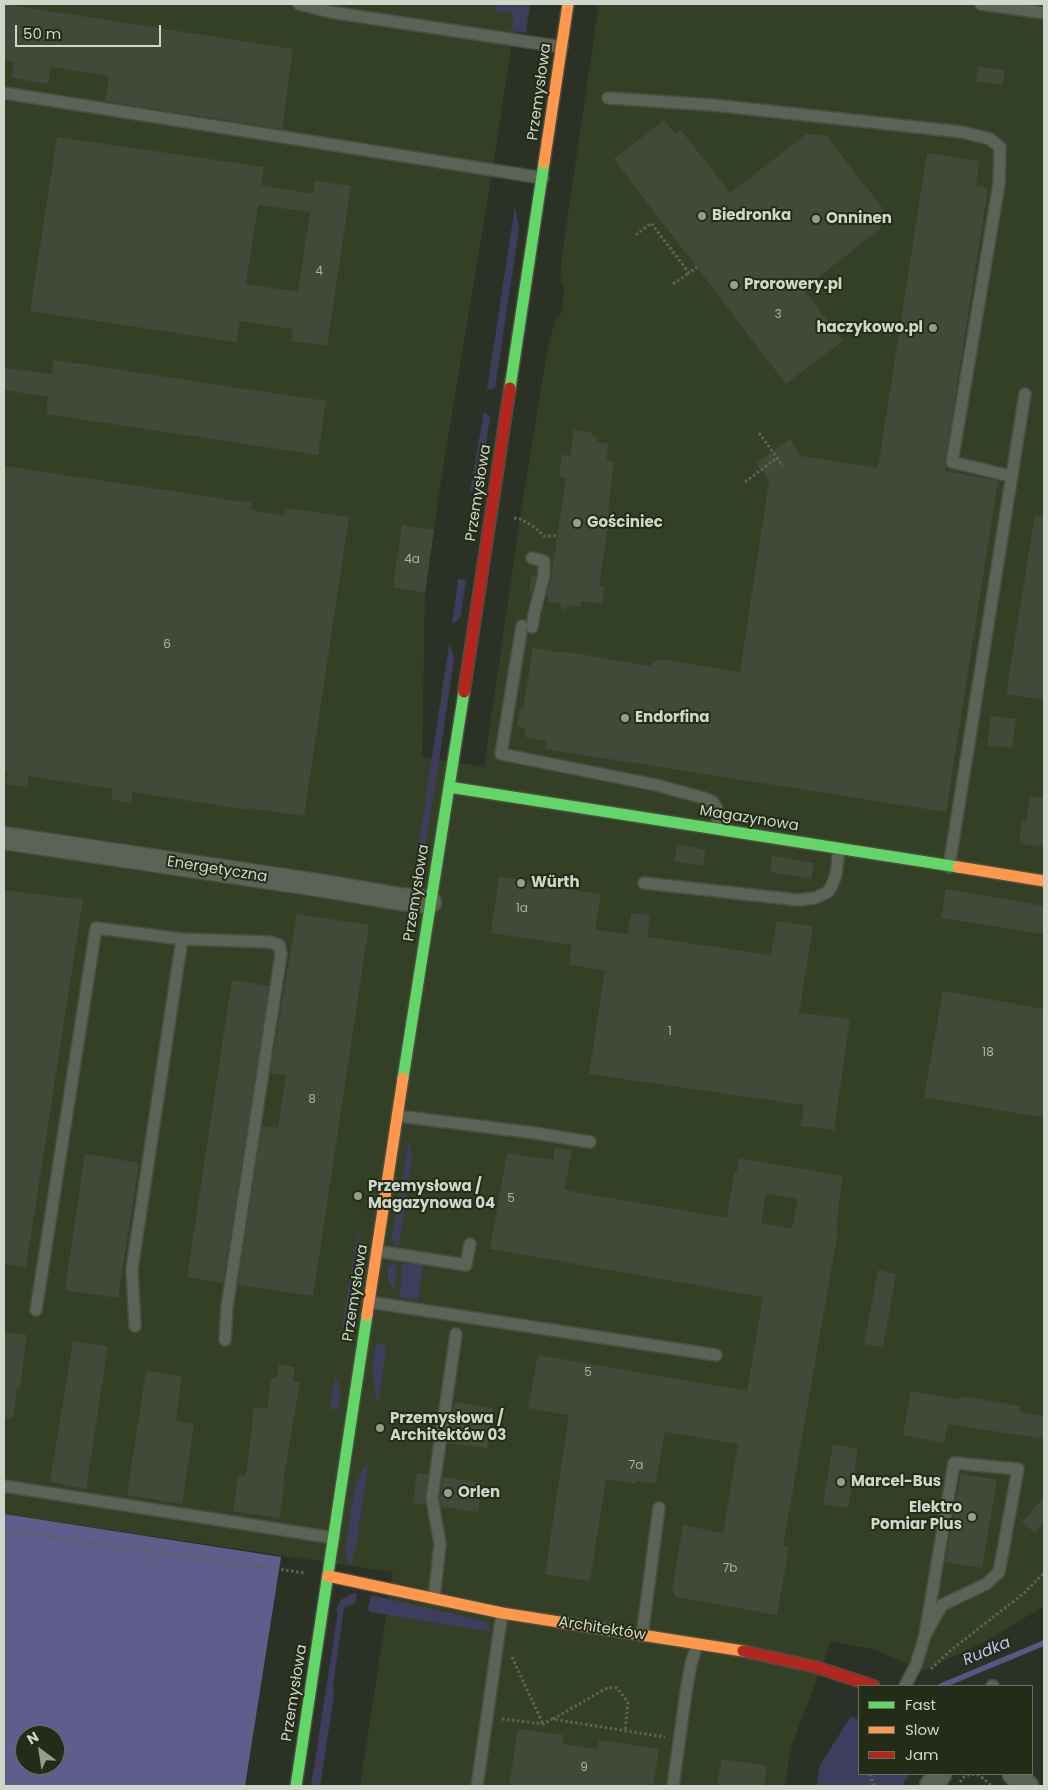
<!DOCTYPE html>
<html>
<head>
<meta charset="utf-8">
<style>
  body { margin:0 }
  #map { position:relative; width:1048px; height:1790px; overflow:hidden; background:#2c3125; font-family:Poppins,sans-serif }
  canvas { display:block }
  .frame { position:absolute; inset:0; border:5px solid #d0d6c9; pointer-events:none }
  .legend { position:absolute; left:858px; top:1685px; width:175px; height:90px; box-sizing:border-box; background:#232c16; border:1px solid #68705e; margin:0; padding:6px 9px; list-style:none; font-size:15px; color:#d0d6c9 }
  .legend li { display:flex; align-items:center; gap:10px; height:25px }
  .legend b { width:25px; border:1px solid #68705e }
  .north { position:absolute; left:15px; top:1725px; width:50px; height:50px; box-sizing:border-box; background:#232c16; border:1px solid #68705e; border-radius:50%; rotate:329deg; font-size:14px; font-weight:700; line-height:20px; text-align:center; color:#d0d6c9 }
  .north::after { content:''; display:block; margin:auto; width:18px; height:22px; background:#979c90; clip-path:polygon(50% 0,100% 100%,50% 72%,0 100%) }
  .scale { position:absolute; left:15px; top:25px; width:146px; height:22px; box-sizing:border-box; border:2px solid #d0d6c9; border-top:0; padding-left:6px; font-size:15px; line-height:18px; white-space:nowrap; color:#d0d6c9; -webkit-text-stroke:4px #232c16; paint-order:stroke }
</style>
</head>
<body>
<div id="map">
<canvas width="1048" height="1790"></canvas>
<div class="frame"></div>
<ul class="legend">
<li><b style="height:6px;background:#63d668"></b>Fast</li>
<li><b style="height:6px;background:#ff974d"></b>Slow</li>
<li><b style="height:6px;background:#b3261e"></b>Jam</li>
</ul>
<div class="north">N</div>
<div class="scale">50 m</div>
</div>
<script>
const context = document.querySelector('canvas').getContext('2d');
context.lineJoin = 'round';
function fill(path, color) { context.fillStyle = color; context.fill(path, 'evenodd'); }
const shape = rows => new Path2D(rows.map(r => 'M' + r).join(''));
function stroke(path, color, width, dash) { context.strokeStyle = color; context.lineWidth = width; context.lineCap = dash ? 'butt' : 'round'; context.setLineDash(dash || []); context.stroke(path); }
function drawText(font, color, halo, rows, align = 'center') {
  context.font = font + ' Poppins,sans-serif'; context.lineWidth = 4; context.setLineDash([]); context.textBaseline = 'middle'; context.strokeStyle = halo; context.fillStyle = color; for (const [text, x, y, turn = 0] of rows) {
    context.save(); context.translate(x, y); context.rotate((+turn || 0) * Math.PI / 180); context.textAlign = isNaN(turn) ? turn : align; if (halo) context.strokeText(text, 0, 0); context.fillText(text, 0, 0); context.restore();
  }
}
const built = shape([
  [4,4,518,4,490,185,439,493,425,593,422,757,484,767,520,519,547,351,555,320,561,314,565,288,560,282,562,255,599,4,1044,4,1044,1606,988,1640,923,1671,876,1650,831,1641,791,1747,785,1786,360,1786,393,1572,4,1514]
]);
const green = shape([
  [496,4,530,4,526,33,512,31,513,13,494,11],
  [515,206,519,229,514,262,495,388,487,390],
  [484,411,490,417,481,478,478,486,470,493],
  [458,579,466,580,461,615,457,621,452,624],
  [449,645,453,652,454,659,439,761,423,858,420,867,414,875],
  [410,1133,409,1140,412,1159,399,1247,395,1245,392,1238],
  [358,1231,363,1257,352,1327,342,1326],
  [397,1262,394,1291,388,1279,388,1267],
  [402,1263,419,1265,423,1267,418,1300,403,1298,400,1296],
  [376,1344,387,1345,379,1399,376,1399,373,1373,373,1362],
  [335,1378,339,1384,340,1393,338,1410,330,1409],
  [365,1464,368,1465,356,1546,351,1565,346,1557,346,1545,355,1486],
  [357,1593,355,1603,344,1608,333,1686,334,1695,320,1786,311,1786,338,1612,336,1611,341,1600,351,1594],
  [371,1595,484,1621,489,1626,491,1632,370,1612,368,1608],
  [851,1716,859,1720,859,1774,909,1774,902,1786,817,1786,820,1765]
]);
const forest = shape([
  [4,1514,281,1557,245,1786,4,1786],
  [25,1735,55,1735,55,1765,25,1765]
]);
const stream = shape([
  [941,1686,1044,1643]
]);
const building = shape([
  [4,4,293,49,282,129,105,101,109,76,51,67,48,84,12,78,14,62,4,60],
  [978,66,1005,70,1002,85,976,81],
  [664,120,675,134,681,130,730,193,807,134,827,136,883,209,880,229,803,289,843,341,786,384,614,159],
  [57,137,264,167,261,185,313,194,315,181,351,186,327,346,291,341,293,329,240,321,236,342,30,311],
  [258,205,310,212,298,292,246,284],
  [927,153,979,161,976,186,988,188,945,461,945,471,998,481,946,812,545,749,547,741,525,737,525,728,517,726,520,708,523,709,533,648,561,653,562,651,649,666,659,659,740,672,769,481,756,463,790,439,801,456,878,468],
  [54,360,326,401,318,455,46,414,48,397,4,390,4,368,52,374],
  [574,430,592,433,592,436,597,437,597,442,609,444,606,461,614,462,608,512,610,513,599,586,605,587,602,604,582,601,581,607,570,605,564,610,558,603,548,602,548,596,546,596,551,579,566,478,559,477,562,455,570,456],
  [4,466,252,503,251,510,284,516,285,508,349,517,304,816,249,808,249,810,133,792,131,803,111,799,113,789,29,776,27,787,6,784,8,773,4,773],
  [1035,515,1044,516,1044,700,1006,694],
  [402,525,434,530,425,593,393,587],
  [532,576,536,576,531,594,529,593],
  [991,716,1016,719,1012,748,987,745],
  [1030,796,1044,798,1044,847,1022,844,1023,842,1019,841,1022,821,1026,822],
  [677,844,706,850,703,866,674,861],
  [772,856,814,863,811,879,770,872],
  [499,877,552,884,552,887,601,894,595,930,628,934,631,913,650,915,647,937,771,955,777,921,813,926,799,1013,850,1019,834,1130,801,1126,804,1105,589,1074,605,970,569,965,572,945,491,933],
  [946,889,1044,906,1044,934,941,918],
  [4,890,32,894,83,899,26,1267,4,1264],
  [297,914,369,925,313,1296,238,1285,262,1126,278,1128,286,1075,270,1073],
  [232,980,269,986,223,1283,187,1277],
  [943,991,1044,1009,1044,1118,924,1097],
  [555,1148,572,1151,564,1190,727,1218,734,1172,737,1172,739,1158,843,1176,838,1208,839,1209,836,1231,838,1231,783,1546,789,1547,777,1615,676,1597,672,1591,683,1525,723,1533,738,1444,665,1432,655,1484,637,1481,636,1484,606,1479,590,1581,545,1574,569,1415,528,1408,538,1355,747,1391,763,1297,490,1249,507,1153,553,1160],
  [766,1193,798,1199,792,1229,761,1223],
  [85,1154,139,1163,118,1298,65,1290],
  [878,1270,896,1274,883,1347,864,1344],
  [4,1332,27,1335,20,1389,17,1389,13,1418,4,1417],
  [73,1341,108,1346,86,1489,50,1482],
  [279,1364,295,1367,293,1381,300,1382,283,1482,285,1482,279,1518,233,1511,238,1475,246,1476,254,1407,267,1409,271,1378,277,1378],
  [146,1371,182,1376,176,1421,194,1424,182,1504,127,1495],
  [911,1391,960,1400,961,1396,1020,1406,1019,1412,1044,1416,1044,1439,948,1424,944,1443,903,1435],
  [455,1402,493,1408,487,1448,449,1443],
  [833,1444,858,1449,848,1508,823,1504],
  [417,1473,428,1474,425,1497,426,1505,413,1503],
  [961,1474,997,1480,982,1568,945,1562],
  [443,1477,483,1483,478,1512,441,1507,440,1498],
  [1044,1497,1044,1523,1035,1533,1022,1522],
  [518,1729,564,1735,562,1744,598,1749,599,1740,659,1749,653,1786,509,1786],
  [722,1759,767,1766,764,1786,717,1786]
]);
const path = shape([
  [636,235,651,223,689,273,697,267],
  [673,284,689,273],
  [759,433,783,466],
  [745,482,777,458],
  [514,518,520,519,533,526,544,536,558,536],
  [4,1530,305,1573],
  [512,1657,543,1724],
  [931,1669,951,1650,1023,1594,1044,1573],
  [502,1719,543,1724,552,1719,665,1737],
  [553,1719,605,1689,614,1687,617,1688,628,1702,625,1731],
  [870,1774,874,1786],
  [960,1782,964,1777,971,1774,979,1775,992,1786]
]);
const lane = shape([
  [299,4,330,12,562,47],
  [981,4,1044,13],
  [4,93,543,178],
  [608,98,713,105,962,132,990,139,1000,147,999,184,952,462,1010,476],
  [532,558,544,561,544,575,534,614,532,627],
  [522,626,501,754,656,785,704,798,713,802,717,809,718,829],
  [949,867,1025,394],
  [644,883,798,900,815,898,828,892,832,885,836,874,839,849],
  [398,1116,535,1133,590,1142],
  [377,1251,466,1265,470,1244],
  [369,1302,716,1355],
  [36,1310,96,928,182,939,270,942,279,945,281,954,227,1307,225,1340],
  [135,1326,132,1269,182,939],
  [4,1486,334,1538],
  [434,1599,440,1544,432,1498,456,1334],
  [642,1636,659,1508],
  [905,1686,916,1665,925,1635,954,1463,1018,1469,999,1572,986,1584,942,1605,925,1635],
  [992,1686,993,1686],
  [477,1786,502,1613],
  [673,1786,686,1692,691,1664,697,1645]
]);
const street = shape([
  [4,838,324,886,400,899,430,902],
  [1014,1774,1027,1786],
  [931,1786,940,1774]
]);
const fast = shape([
  [510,388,544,163],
  [449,787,958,867],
  [403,1078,464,692],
  [296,1786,367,1315]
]);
const slow = shape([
  [544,163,568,4],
  [958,867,1044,881],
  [367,1315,403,1078],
  [328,1576,502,1613,743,1651]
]);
const jam = shape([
  [464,692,510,388],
  [743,1651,816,1667,874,1686]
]);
const markers = [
  [702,216,5,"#979c90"],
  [816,219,5,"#979c90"],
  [734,285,5,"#979c90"],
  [933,328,5,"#979c90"],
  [577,523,5,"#979c90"],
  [625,718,5,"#979c90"],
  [521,883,5,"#979c90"],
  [358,1196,5,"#979c90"],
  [380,1428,5,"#979c90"],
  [841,1482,5,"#979c90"],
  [448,1493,5,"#979c90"],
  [972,1517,5,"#979c90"]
];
const numberNames = [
  ["4",319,272],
  ["3",778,315],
  ["4a",412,560],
  ["6",167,645],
  ["1a",522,909],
  ["1",670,1032],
  ["18",988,1053],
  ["8",312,1100],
  ["5",511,1199],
  ["5",588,1373],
  ["7a",636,1466],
  ["7b",730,1569],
  ["9",584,1768]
];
const streetNames = [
  ["Przemysłowa",540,92,-82],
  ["Przemysłowa",479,493,-81],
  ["Magazynowa",749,819,9],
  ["Energetyczna",217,870,9],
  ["Przemysłowa",417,893,-81],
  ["Przemysłowa",356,1293,-81],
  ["Architektów",602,1629,9],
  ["Przemysłowa",295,1693,-81]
];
const poiNames = [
  ["Biedronka",712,216],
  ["Onninen",826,219],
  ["Prorowery.pl",744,285],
  ["haczykowo.pl",923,328,"right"],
  ["Gościniec",587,523],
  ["Endorfina",635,718],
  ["Würth",531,883],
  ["Przemysłowa /",368,1187],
  ["Magazynowa 04",368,1204],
  ["Przemysłowa /",390,1419],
  ["Architektów 03",390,1436],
  ["Marcel-Bus",851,1482],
  ["Orlen",458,1493],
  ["Elektro",962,1508,"right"],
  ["Pomiar Plus",962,1525,"right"]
];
const waterNames = [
  ["Rudka",987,1652,-23]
];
fill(built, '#344025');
fill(green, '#3e3d5d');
fill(forest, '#605d8d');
stroke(stream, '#595587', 5.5);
fill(building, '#434938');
stroke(lane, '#4a4e43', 14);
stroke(street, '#4a4e43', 25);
stroke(fast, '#4a4e43', 14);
stroke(slow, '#4a4e43', 14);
stroke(jam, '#4a4e43', 14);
stroke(path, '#5d6257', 3, [2.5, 2.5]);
stroke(lane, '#5c6255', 11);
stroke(street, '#5c6255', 22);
stroke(fast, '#63d668', 11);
stroke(slow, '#ff974d', 11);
stroke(jam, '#b3261e', 11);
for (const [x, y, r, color] of markers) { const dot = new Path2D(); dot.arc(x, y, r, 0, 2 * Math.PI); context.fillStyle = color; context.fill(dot); stroke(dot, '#232c16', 2); }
drawText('12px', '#adb3a5', null, numberNames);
drawText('15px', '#d0d6c9', '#232c16', streetNames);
drawText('bold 15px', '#d0d6c9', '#232c16', poiNames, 'left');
drawText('italic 16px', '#bfbef1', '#232c16', waterNames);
</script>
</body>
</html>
